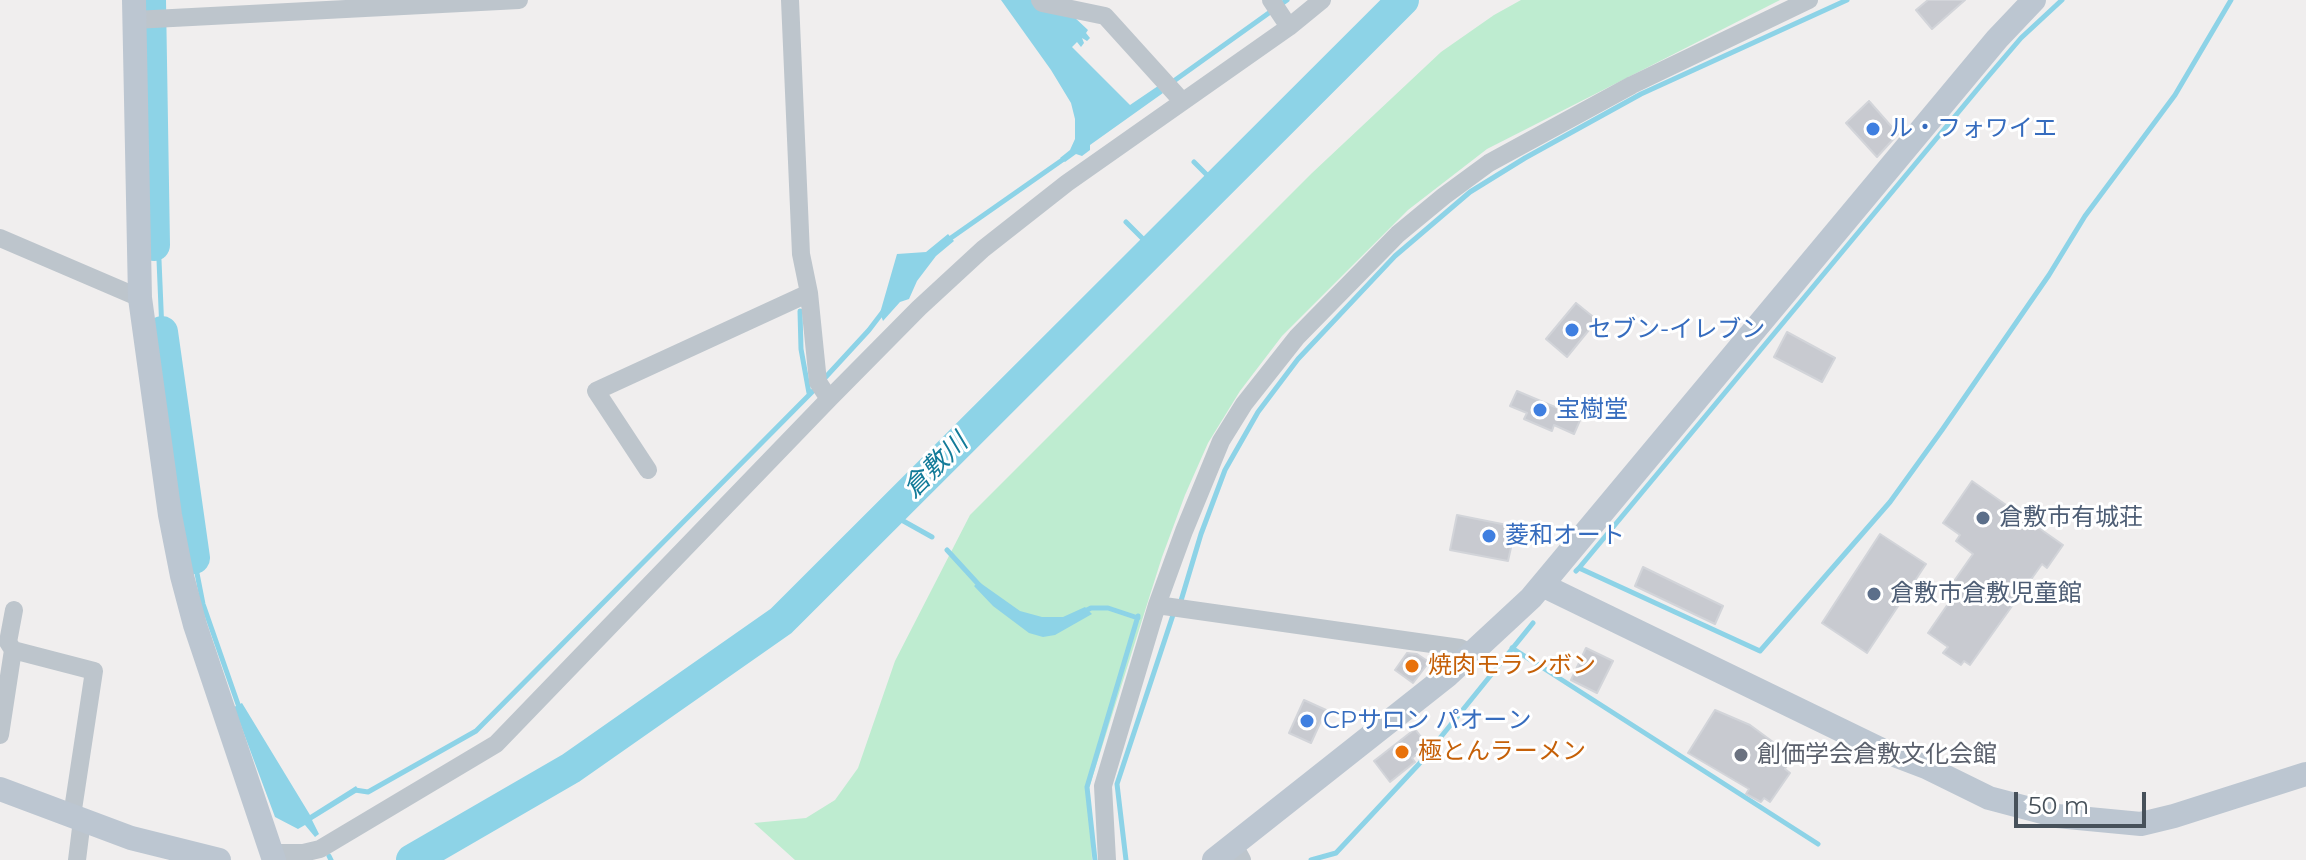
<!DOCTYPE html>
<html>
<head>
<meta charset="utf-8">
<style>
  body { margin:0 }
  #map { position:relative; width:2306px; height:860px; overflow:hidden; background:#f0eeee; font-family:Montserrat,sans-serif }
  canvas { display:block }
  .scale { position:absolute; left:2014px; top:792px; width:132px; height:36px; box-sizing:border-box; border:4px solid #47515a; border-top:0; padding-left:10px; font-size:24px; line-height:28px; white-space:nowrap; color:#47515a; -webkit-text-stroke:6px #fff; paint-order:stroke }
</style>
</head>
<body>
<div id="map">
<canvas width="2306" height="860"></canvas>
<div class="scale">50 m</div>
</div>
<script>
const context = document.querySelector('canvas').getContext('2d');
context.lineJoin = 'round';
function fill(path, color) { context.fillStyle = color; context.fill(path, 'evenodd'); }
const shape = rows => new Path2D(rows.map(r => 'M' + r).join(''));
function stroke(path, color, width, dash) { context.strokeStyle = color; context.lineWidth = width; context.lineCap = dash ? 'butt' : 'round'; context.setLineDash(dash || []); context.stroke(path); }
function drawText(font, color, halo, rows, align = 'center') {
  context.font = font + ' Montserrat,"Noto Sans JP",sans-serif'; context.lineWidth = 6; context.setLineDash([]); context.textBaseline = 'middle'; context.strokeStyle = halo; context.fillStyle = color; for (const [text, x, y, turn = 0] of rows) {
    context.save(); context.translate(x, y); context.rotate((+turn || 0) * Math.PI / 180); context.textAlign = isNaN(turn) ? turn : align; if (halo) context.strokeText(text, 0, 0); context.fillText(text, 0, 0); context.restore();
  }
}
const green = shape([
  [1521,0,1780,0,1487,149,1408,210,1282,336,1240,391,1208,443,1185,495,1162,557,1089,788,1092,860,795,860,754,823,806,818,835,800,858,768,895,661,970,515,1312,173,1441,52,1494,15]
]);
const water = shape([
  [1001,0,1033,0,1073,16,1088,30,1086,33,1090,38,1087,41,1082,38,1084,43,1081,47,1077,42,1072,47,1130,105,1158,86,1163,93,1090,145,1090,150,1082,156,1076,154,1065,162,1060,158,1070,150,1075,139,1075,119,1071,103,1051,70],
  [948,234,954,241,936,256,917,281,909,299,900,302,883,321,880,313,897,254,926,252],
  [979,582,1020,611,1042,617,1063,617,1085,607,1092,614,1055,635,1043,637,1029,633,993,606,974,586],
  [242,703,310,815,356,786,359,791,312,820,319,834,315,837,305,825,298,829,275,817,234,707]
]);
const stream = shape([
  [1171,83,1287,0],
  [1194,162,1218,186],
  [1126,222,1154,250],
  [948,240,1068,156],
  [154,245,159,260,162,332],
  [800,311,801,349,809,393],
  [823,380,869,330,885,309],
  [889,513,932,537],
  [947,550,980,586],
  [194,558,203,604,240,710],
  [1579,568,1986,79,2021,38,2062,0],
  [1576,571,1579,568,1760,651,1890,502,1942,430,2049,275,2085,216,2175,95,2231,0],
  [1180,604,1201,534,1225,470,1258,412,1298,359,1395,256,1470,192,1525,158,1641,94,1847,0],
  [1085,611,1091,608,1108,608,1138,618],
  [1512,648,1818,844],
  [355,790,368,792,476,731,817,387],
  [329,856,331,860],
  [1095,860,1087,787,1138,616],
  [1126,860,1117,784,1174,612],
  [1311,860,1336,853,1419,764,1533,623]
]);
const river = shape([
  [150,0,154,245],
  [162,332,194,558],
  [412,860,571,768,781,621,1403,0]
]);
const building = shape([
  [1928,0,1965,0,1932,29,1916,10,1928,0],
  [1869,101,1898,134,1877,157,1846,123,1869,101],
  [1576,303,1597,320,1567,357,1546,339,1576,303],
  [1787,332,1835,358,1822,382,1774,357,1787,332],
  [1517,391,1581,418,1574,434,1554,425,1552,431,1524,419,1527,413,1510,406,1517,391],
  [1972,481,2063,545,2047,568,2042,564,1970,665,1964,661,1961,665,1943,653,1948,647,1928,633,1959,588,1952,584,1973,554,1956,541,1960,535,1943,523,1972,481],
  [1457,515,1527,529,1524,545,1512,543,1508,561,1450,550,1457,515],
  [1880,534,1926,564,1867,653,1822,623,1880,534],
  [1643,567,1723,606,1715,624,1635,586,1643,567],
  [1586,648,1613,661,1597,693,1571,680,1586,648],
  [1407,653,1417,654,1429,662,1413,683,1395,670,1407,653],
  [1304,700,1326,710,1311,743,1289,733,1304,700],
  [1715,710,1750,725,1792,756,1785,769,1790,773,1770,802,1764,798,1761,802,1746,794,1749,789,1688,753,1715,710],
  [1415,729,1428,746,1412,758,1415,762,1390,782,1374,761,1415,729]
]);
const street = shape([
  [790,0,801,254,809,293,818,382,829,399],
  [1040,0,1042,3,1105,16,1182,101],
  [1271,0,1289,27],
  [134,20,519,0],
  [0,238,140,298],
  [648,470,596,391,809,293],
  [1157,605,1460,648,1473,654],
  [13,650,94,671,72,816],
  [0,735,13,650,8,642,14,610],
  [1234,845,1242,860],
  [271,853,303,853,320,849,496,744,829,399,919,308,983,249,1067,183,1289,27,1322,0],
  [77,860,82,820],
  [1107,860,1103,786,1157,605,1184,531,1221,441,1244,404,1297,337,1398,234,1444,196,1489,163,1632,85,1809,0]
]);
const secondary = shape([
  [134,0,140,298,170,515,182,576,195,625,274,860],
  [1542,585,1884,751,1926,767,1989,798,2057,816,2141,824,2174,816,2306,774],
  [0,789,131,838,219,860],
  [1214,860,1448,675,1531,598,1997,39,2034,0]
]);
const markers = [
  [1873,129,8,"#3f7fe0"],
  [1572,330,8,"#3f7fe0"],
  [1540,410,8,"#3f7fe0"],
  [1983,518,8,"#5c6f8a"],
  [1489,536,8,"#3f7fe0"],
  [1874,594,8,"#5c6f8a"],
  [1412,666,8,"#e8710a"],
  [1307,721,8,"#3f7fe0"],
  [1402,752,8,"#e8710a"],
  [1741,755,8,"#6b7280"]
];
const shopNames = [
  ["ル・フォワイエ",1889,129],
  ["セブン-イレブン",1588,330],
  ["宝樹堂",1556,410],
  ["菱和オート",1505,536],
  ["CPサロン パオーン",1323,721]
];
const serviceNames = [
  ["倉敷市有城荘",1999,518],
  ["倉敷市倉敷児童館",1890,594]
];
const foodNames = [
  ["焼肉モランボン",1428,666],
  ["極とんラーメン",1418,752]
];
const worshipNames = [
  ["創価学会倉敷文化会館",1757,755]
];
const waterNames = [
  ["倉敷川",936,466,-45]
];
fill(green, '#beecd0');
fill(water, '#8dd3e7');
stroke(stream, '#8dd3e7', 5);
stroke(river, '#8dd3e7', 32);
fill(building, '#c8cad0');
stroke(building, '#d2d4d9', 2);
stroke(street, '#bdc5cc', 18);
stroke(secondary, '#bcc6d1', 24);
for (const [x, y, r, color] of markers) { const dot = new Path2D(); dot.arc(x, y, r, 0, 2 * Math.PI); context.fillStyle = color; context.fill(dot); stroke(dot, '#fff', 3); }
drawText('24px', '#366cbe', '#fff', shopNames, 'left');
drawText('24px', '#4e5e75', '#fff', serviceNames, 'left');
drawText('24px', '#c56008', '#fff', foodNames, 'left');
drawText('24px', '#5b616d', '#fff', worshipNames, 'left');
drawText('italic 26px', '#137b99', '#fff', waterNames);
</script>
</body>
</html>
